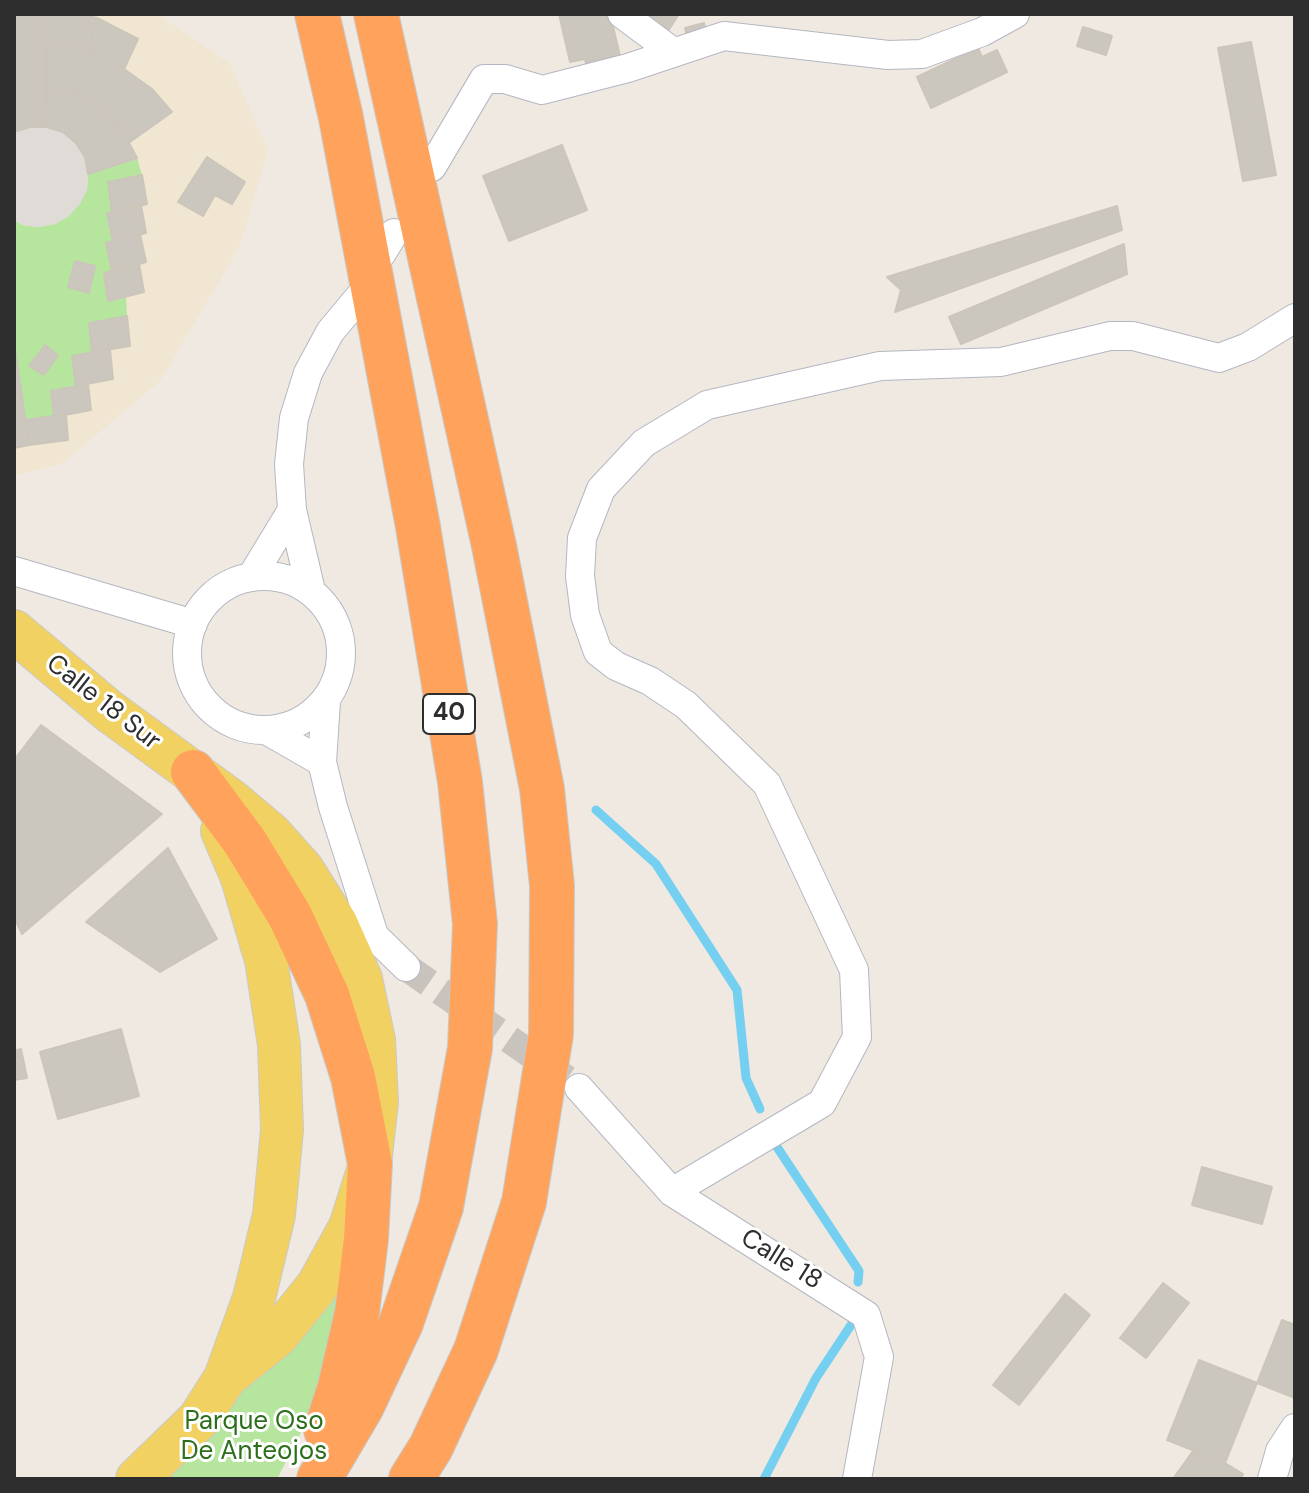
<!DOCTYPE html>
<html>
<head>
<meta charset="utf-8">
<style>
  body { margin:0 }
  #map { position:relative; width:1309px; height:1493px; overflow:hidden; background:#efe9e1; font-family:"DM Sans",sans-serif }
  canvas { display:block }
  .frame { position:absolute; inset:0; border:16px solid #2e2e2e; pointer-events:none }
</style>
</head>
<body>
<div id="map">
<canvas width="1309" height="1493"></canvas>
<div class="frame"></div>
</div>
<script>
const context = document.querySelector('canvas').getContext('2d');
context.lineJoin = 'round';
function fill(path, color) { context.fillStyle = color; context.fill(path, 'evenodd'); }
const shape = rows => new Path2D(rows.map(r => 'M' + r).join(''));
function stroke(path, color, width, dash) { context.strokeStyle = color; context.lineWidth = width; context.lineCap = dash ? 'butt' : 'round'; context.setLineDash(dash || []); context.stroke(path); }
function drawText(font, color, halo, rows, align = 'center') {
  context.font = font + ' "DM Sans",sans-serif'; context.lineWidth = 6; context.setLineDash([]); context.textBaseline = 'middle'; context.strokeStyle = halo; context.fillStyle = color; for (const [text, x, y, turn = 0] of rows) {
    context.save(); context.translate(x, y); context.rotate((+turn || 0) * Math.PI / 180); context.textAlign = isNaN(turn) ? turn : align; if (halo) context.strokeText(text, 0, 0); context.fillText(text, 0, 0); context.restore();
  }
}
const education = shape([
  [14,14,157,14,229,63,268,150,240,246,160,381,62,464,14,476]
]);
const green = shape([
  [137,158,142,175,108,183,113,212,108,214,113,241,112,272,104,274,108,301,126,297,127,316,89,323,92,352,72,356,77,386,51,391,54,417,26,420,14,341,14,220,23,225,39,227,55,224,69,216,87,190,88,174],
  [350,1246,315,1405,277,1479,161,1479]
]);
const plaza = shape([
  [30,127,47,127,63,132,76,143,85,157,88,174,87,190,80,204,69,216,55,224,39,227,23,225,14,220,14,132]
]);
const stream = shape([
  [596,810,656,864,737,990,746,1078,760,1109],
  [775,1144,859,1271,858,1282],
  [764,1479,816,1378,853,1322]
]);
const building = shape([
  [14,14,47,14,47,127,30,127,14,132,14,14],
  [47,14,80,14,97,18,89,49,46,39,47,14],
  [559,14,610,14,621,60,587,68,585,59,570,62,559,14],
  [644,14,679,14,668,31,644,14],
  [97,18,138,39,124,69,89,49,97,18],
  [704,23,707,37,688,42,685,28,704,23],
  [1083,27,1112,36,1106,55,1077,46,1083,27],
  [46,39,89,49,77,95,45,89,46,39],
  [1251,42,1265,115,1232,122,1218,48,1251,42],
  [978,48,982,57,997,50,1007,72,931,108,917,77,978,48],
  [89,49,124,69,107,112,77,95,89,49],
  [124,69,152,89,172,112,130,142,107,112,124,69],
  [45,89,77,95,107,112,121,128,137,158,88,174,85,157,76,143,63,132,47,127,45,89],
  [1265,115,1276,175,1243,181,1232,122,1265,115],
  [562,145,587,210,509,241,483,176,562,145],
  [207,157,245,182,232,204,215,195,203,216,178,202,207,157],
  [142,175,147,204,112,212,108,182,142,175],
  [141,205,146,233,113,241,107,213,141,205],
  [1117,206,1122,230,895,312,901,290,887,277,1117,206],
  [140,234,146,262,112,272,106,243,140,234],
  [1124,244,1127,274,961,344,949,317,1124,244],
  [75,261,95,266,89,293,68,287,75,261],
  [139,264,144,292,108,301,104,273,139,264],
  [127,316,130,346,92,352,89,323,127,316],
  [14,342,29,445,14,448,14,342],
  [45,345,58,355,44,375,29,366,45,345],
  [110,349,113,379,76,386,72,356,110,349],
  [88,384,91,410,54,417,51,391,88,384],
  [66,414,68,440,29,445,26,420,66,414],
  [41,725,162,814,22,934,14,917,14,760,41,725],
  [168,848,217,939,160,972,86,922,168,848],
  [121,1029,139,1096,58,1119,40,1052,121,1029],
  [21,1049,27,1078,14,1080,14,1051,21,1049],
  [1202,1167,1272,1187,1262,1224,1192,1205,1202,1167],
  [1163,1283,1189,1303,1146,1358,1120,1338,1163,1283],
  [1065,1294,1090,1315,1019,1405,993,1385,1065,1294],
  [1282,1320,1295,1325,1295,1398,1257,1383,1282,1320],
  [1199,1360,1257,1383,1225,1463,1167,1440,1199,1360],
  [1193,1451,1225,1463,1243,1474,1241,1479,1173,1479,1193,1451]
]);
const streetTunnel = shape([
  [406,967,579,1088]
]);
const street = shape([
  [622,14,673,52],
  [432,167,484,79,505,79,542,90,628,68,724,36,888,55,922,54,982,32,1015,14],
  [382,253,394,233],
  [14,571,193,624],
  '187 653a77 77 0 1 1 154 0a77 77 0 1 1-154 0Z',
  [252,576,292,510],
  [311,591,292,510,289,464,294,418,308,373,330,332,360,296],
  [326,701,322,762,333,807,374,935],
  [268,731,322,762],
  [360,922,406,967],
  [579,1088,672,1192,866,1315,879,1357,857,1479],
  [672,1192,822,1103,857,1037,854,970,767,784,686,705,650,681,616,666,598,652,585,615,580,576,582,538,601,489,644,443,707,405,880,366,1001,362,1110,336,1133,336,1219,358,1248,347,1295,318],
  [1272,1479,1280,1451,1295,1428]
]);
const primary = shape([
  [14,631,109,711,232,801,270,833,303,870,336,923,361,979,374,1040,377,1102,370,1164,350,1227,318,1285,277,1336,225,1378],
  [137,1479,199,1419,225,1378,254,1298,274,1215,282,1130,279,1045,266,960,242,878,222,831]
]);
const highway = shape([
  [317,14,341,118,418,527,460,782,475,924,470,1048,441,1207,401,1323,362,1406,319,1479],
  [376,14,494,546,542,789,552,886,551,1034,524,1202,476,1350,431,1447,411,1479],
  [193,772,245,842,290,916,327,995,353,1077,370,1164,366,1239,357,1313,340,1387,326,1430]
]);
const shields = [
  [449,714,52]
];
const shieldNames = [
  ["40",449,714]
];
const streetNames = [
  ["Calle 18 Sur",103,703,38],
  ["Calle 18",781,1260,32]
];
const parkNames = [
  ["Parque Oso",254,1422],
  ["De Anteojos",254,1452]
];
fill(education, '#f0e6d1');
fill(green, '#b6e59e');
fill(plaza, '#dfdcd8');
stroke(stream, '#75cff0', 9);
fill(building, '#cbc7bf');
stroke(building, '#cbc5ba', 2);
stroke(streetTunnel, '#c8c4bd', 28, [28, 14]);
stroke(street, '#b4b7c1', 30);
stroke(primary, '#c9c9c9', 44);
stroke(highway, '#c9c9c9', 46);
stroke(street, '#fff', 28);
stroke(primary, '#f2d163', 42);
stroke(highway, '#ffa35c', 44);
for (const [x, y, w] of shields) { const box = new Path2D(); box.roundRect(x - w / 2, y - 20, w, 40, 6); context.fillStyle = '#fff'; context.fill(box); stroke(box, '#2e2e2e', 2); }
drawText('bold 24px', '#2e2e2e', null, shieldNames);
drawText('26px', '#2e2e2e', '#fff', streetNames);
drawText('26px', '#2c6e1b', '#fff', parkNames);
</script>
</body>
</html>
